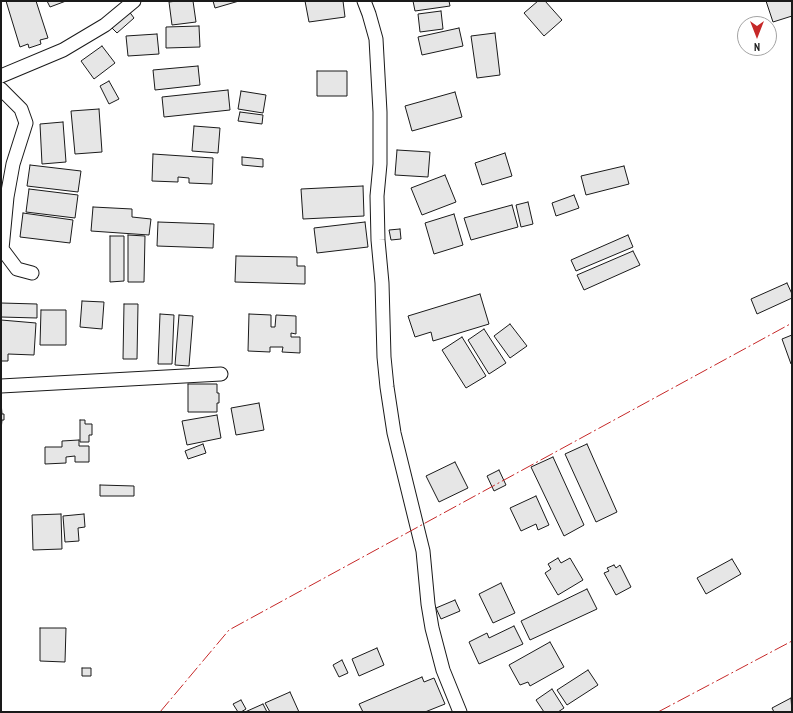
<!DOCTYPE html>
<html>
<head>
<meta charset="utf-8">
<style>
  body { margin:0 }
  #map { position:relative; width:793px; height:713px; overflow:hidden; background:#fff; font-family:"PT Sans Narrow",sans-serif }
  canvas { display:block }
  .frame { position:absolute; inset:0; border:2px solid #1a1a1a; pointer-events:none }
  .north { position:absolute; left:737px; top:16px; width:40px; height:40px; box-sizing:border-box; background:#fff; border:1px solid #a3a3a3; border-radius:50%; rotate:180deg; font-size:11px; font-weight:700; line-height:16px; text-align:center; color:#1a1a1a }
  .north::after { content:''; display:block; margin:auto; width:14px; height:18px; background:#c62828; clip-path:polygon(50% 0,100% 100%,50% 72%,0 100%) }
</style>
</head>
<body>
<div id="map">
<canvas width="793" height="713"></canvas>
<div class="frame"></div>
<div class="north">N</div>
</div>
<script>
const context = document.querySelector('canvas').getContext('2d');
context.lineJoin = 'round';
function fill(path, color) { context.fillStyle = color; context.fill(path, 'evenodd'); }
const shape = rows => new Path2D(rows.map(r => 'M' + r).join(''));
function stroke(path, color, width, dash) { context.strokeStyle = color; context.lineWidth = width; context.lineCap = dash ? 'butt' : 'round'; context.setLineDash(dash || []); context.stroke(path); }
const building = shape([
  [6,1,36,1,48,38,40,40,41,44,29,48,28,44,20,47,6,1],
  [47,1,66,1,50,7,47,1],
  [177,1,193,1,196,22,172,25,169,2,177,1],
  [213,1,239,1,215,8,213,1],
  [305,1,343,1,345,17,309,22,305,1],
  [413,1,449,1,450,6,415,11,413,1],
  [538,1,545,1,562,20,544,36,524,13,538,1],
  [766,1,792,1,792,16,773,22,766,1],
  [128,10,134,18,117,33,110,26,128,10],
  [441,11,443,29,420,32,418,14,441,11],
  [199,26,200,47,166,48,166,27,199,26],
  [459,28,463,46,422,55,418,37,459,28],
  [495,33,500,75,477,78,471,36,495,33],
  [157,34,159,54,128,56,126,36,157,34],
  [102,46,115,63,94,79,81,61,102,46],
  [198,66,200,85,155,90,153,70,198,66],
  [317,71,347,71,347,96,317,96,317,71],
  [109,81,119,99,109,104,100,86,109,81],
  [228,90,230,110,164,117,162,97,228,90],
  [241,91,266,95,263,113,238,109,241,91],
  [455,92,462,117,412,131,405,106,455,92],
  [99,109,102,152,75,154,71,111,99,109],
  [240,112,263,115,262,124,238,121,240,112],
  [63,122,66,162,42,164,40,124,63,122],
  [194,126,220,128,218,153,192,151,194,126],
  [397,150,430,152,428,177,395,175,397,150],
  [505,153,512,176,482,185,475,163,505,153],
  [153,154,213,158,212,184,189,183,189,178,178,177,178,182,152,181,153,154],
  [242,157,263,159,263,167,242,165,242,157],
  [30,165,81,171,78,192,27,186,30,165],
  [624,166,629,184,586,195,581,176,624,166],
  [445,175,456,202,422,215,411,188,445,175],
  [363,186,364,216,303,219,301,189,363,186],
  [29,189,78,195,75,218,26,212,29,189],
  [574,195,579,208,556,216,552,203,574,195],
  [528,202,533,224,521,227,516,205,528,202],
  [512,205,518,227,471,240,464,218,512,205],
  [93,207,132,209,132,217,151,219,149,235,91,231,93,207],
  [23,213,73,220,70,243,20,237,23,213],
  [454,214,463,245,434,254,425,223,454,214],
  [158,222,214,224,213,248,157,246,158,222],
  [365,222,368,247,317,253,314,228,365,222],
  [400,229,401,239,391,240,389,230,400,229],
  [128,235,145,236,144,282,128,282,128,235],
  [628,235,633,247,576,271,571,260,628,235],
  [110,236,124,236,124,281,110,282,110,236],
  [633,251,640,265,584,290,577,275,633,251],
  [236,256,297,257,297,266,305,266,305,284,235,282,236,256],
  [787,283,792,294,792,298,757,314,751,299,787,283],
  [480,294,489,324,433,341,431,332,415,337,408,316,480,294],
  [82,301,104,302,102,329,80,327,82,301],
  [1,303,37,304,37,318,1,317,1,303],
  [124,304,138,304,137,359,123,359,124,304],
  [41,310,66,310,66,345,40,345,41,310],
  [160,314,174,315,172,364,158,364,160,314],
  [249,314,271,315,271,327,275,327,276,315,296,316,296,334,291,333,291,337,300,337,300,353,282,352,283,347,270,347,270,352,248,351,249,314],
  [179,315,193,316,189,366,175,365,179,315],
  [1,320,36,323,34,355,8,354,8,361,1,361,1,320],
  [510,324,527,346,510,358,494,336,510,324],
  [484,329,506,363,489,374,468,340,484,329],
  [792,335,792,363,791,364,782,339,792,335],
  [462,337,486,376,466,388,442,350,462,337],
  [188,384,217,384,217,393,219,393,219,403,217,403,217,412,188,412,188,384],
  [1,402,2,414,4,414,4,420,2,420,1,430,1,402],
  [259,403,264,430,236,435,231,408,259,403],
  [217,415,221,438,187,445,182,421,217,415],
  [80,420,85,420,85,424,92,424,92,435,89,435,89,442,80,442,80,420],
  [79,440,79,446,89,446,89,462,75,462,75,456,66,457,66,463,45,464,45,447,62,447,62,441,79,440],
  [203,444,206,453,188,459,185,451,203,444],
  [587,444,617,512,596,522,565,454,587,444],
  [553,457,584,525,564,536,531,467,553,457],
  [455,462,468,488,439,502,426,476,455,462],
  [499,470,506,485,494,491,487,476,499,470],
  [100,485,134,486,134,496,100,496,100,485],
  [536,496,549,525,538,530,536,524,521,531,510,508,536,496],
  [61,514,62,549,33,550,32,515,61,514],
  [84,514,85,527,78,528,79,541,65,542,63,516,84,514],
  [558,558,561,563,570,558,583,580,558,595,545,573,551,569,548,564,558,558],
  [732,559,741,574,706,594,697,578,732,559],
  [614,565,616,568,620,565,631,587,616,595,604,573,609,571,607,568,614,565],
  [501,583,515,613,493,623,479,594,501,583],
  [587,589,597,609,530,640,521,621,587,589],
  [455,600,460,611,441,619,436,608,455,600],
  [514,626,523,644,479,664,469,642,487,633,489,638,514,626],
  [40,628,66,628,65,662,40,661,40,628],
  [550,642,564,667,530,686,528,682,520,685,509,665,550,642],
  [377,648,384,665,359,676,352,659,377,648],
  [342,660,348,673,339,677,333,665,342,660],
  [82,668,91,668,91,676,82,676,82,668],
  [588,670,598,685,567,705,557,690,588,670],
  [422,677,424,682,434,678,445,704,425,712,363,712,359,704,422,677],
  [552,689,564,708,558,712,544,712,536,700,552,689],
  [290,692,299,712,270,712,265,703,290,692],
  [791,698,792,712,774,712,772,708,791,698],
  [241,700,246,709,241,712,238,712,233,704,241,700],
  [263,704,267,712,245,712,263,704]
]);
const street = shape([
  [364,1,369,14,376,39,380,112,380,164,377,196,378,240,382,283,384,357,387,387,394,433,423,551,428,604,432,628,443,670,460,712],
  [1,76,63,50,105,25,134,1],
  [1,89,21,109,26,123,13,164,7,197,2,249,17,269,32,273],
  [1,386,221,374]
]);
const power = shape([
  [160,712,229,630,792,323],
  [658,712,792,641]
]);
fill(building, '#e6e6e6');
stroke(building, '#1a1a1a', 1);
stroke(street, '#1a1a1a', 15);
stroke(street, '#fff', 13);
stroke(power, '#c62828', 1, [14, 3, 2, 3]);
</script>
</body>
</html>
